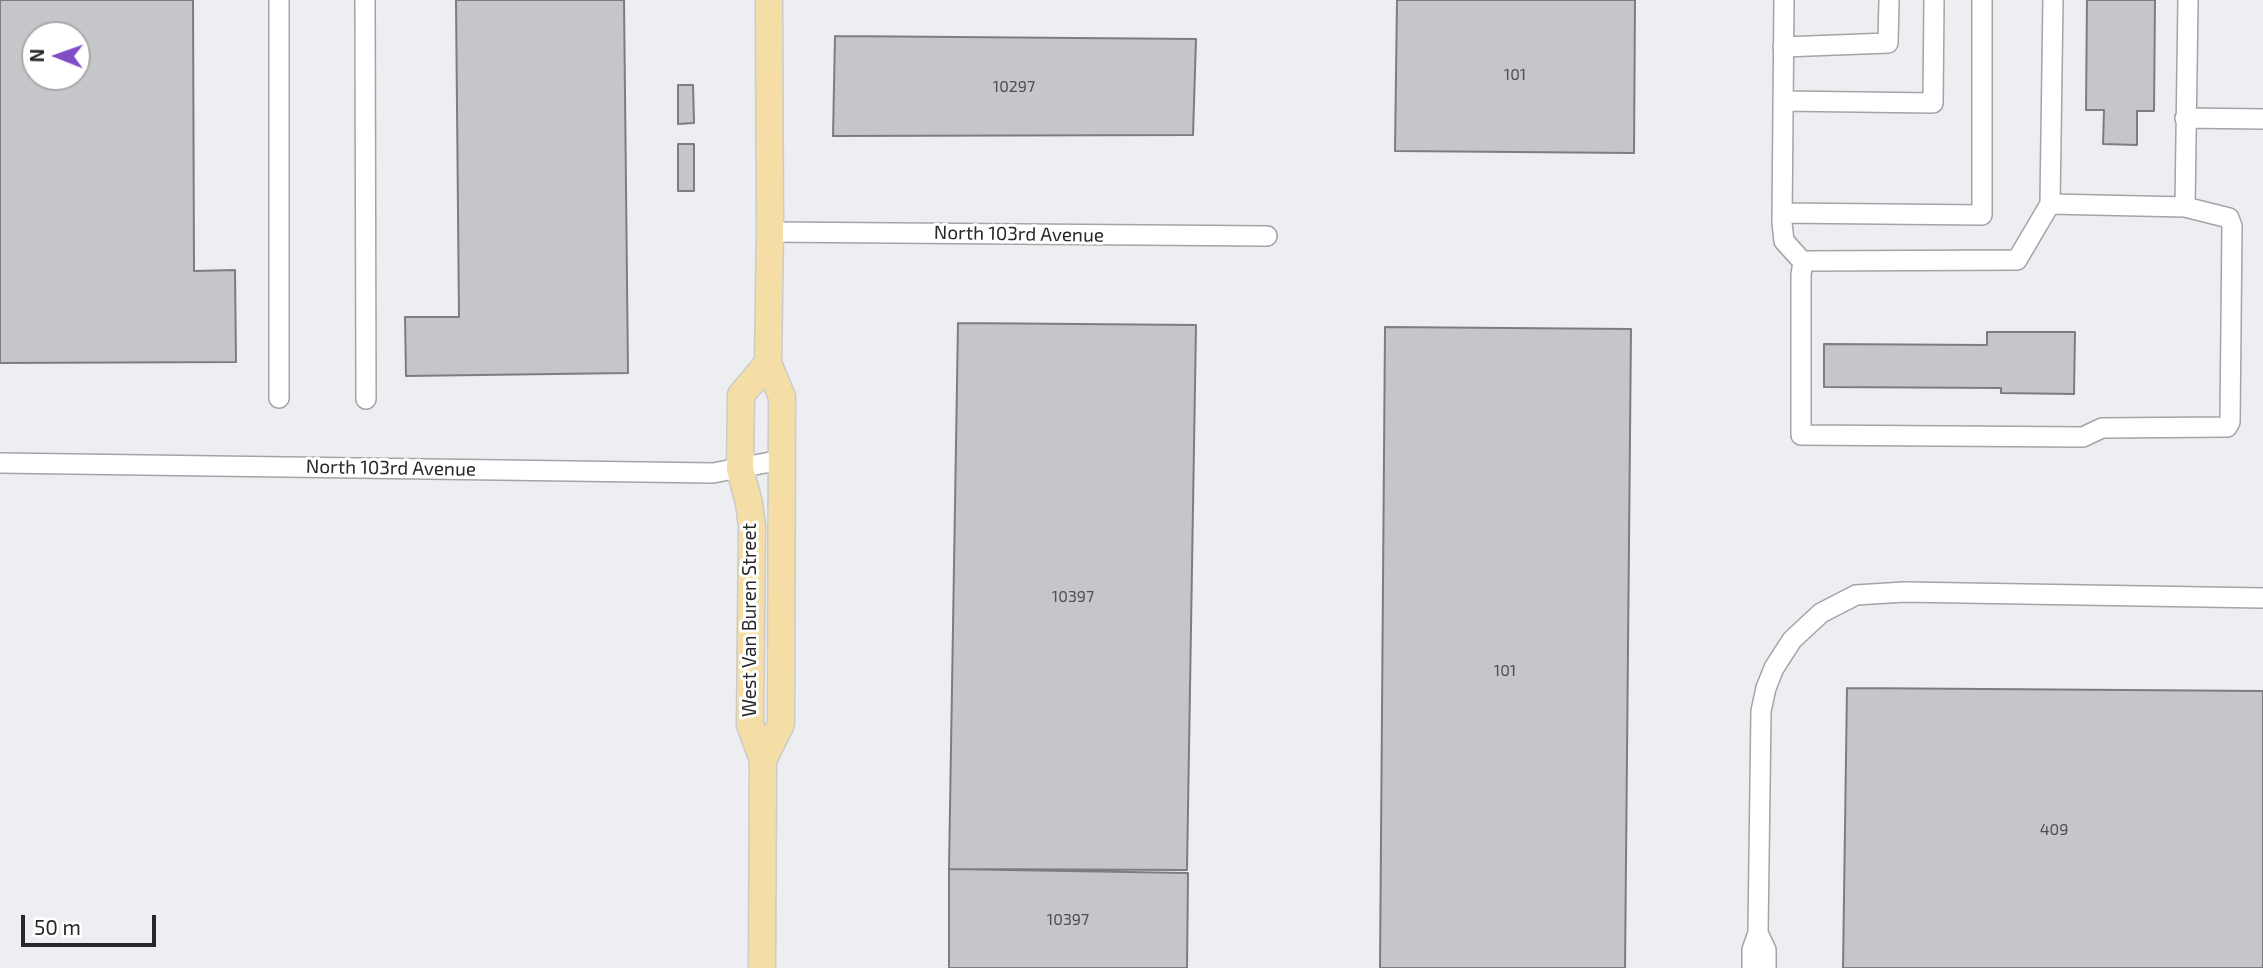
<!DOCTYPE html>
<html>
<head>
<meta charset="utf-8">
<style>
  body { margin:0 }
  #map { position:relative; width:2263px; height:968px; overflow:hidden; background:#eceef2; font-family:"Exo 2",sans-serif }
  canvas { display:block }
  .north { position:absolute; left:21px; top:21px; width:70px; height:70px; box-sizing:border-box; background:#fff; border:2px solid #a9a9a9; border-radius:50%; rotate:271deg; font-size:19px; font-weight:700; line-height:28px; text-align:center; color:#272729 }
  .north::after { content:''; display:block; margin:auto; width:24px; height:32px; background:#814ec6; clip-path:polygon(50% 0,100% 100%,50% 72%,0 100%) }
  .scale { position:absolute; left:21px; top:915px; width:135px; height:32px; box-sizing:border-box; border:4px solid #272729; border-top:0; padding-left:9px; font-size:21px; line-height:24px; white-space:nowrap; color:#272729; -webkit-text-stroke:5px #fff; paint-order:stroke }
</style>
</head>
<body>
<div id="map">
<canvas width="2263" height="968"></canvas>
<div class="north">N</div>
<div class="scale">50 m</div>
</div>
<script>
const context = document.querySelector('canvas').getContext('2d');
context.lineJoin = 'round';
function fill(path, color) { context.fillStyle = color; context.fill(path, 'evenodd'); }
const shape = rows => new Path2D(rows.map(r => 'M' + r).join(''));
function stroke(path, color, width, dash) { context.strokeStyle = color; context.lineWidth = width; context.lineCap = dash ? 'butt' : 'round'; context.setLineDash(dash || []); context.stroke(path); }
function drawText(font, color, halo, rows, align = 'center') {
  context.font = font + ' "Exo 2",sans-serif'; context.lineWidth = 6; context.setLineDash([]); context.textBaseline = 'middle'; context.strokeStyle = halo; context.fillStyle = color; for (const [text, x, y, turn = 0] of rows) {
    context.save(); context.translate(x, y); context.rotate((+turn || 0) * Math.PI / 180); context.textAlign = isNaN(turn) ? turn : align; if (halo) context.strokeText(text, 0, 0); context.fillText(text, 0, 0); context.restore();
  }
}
const building = shape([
  [0,0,193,0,194,271,235,270,236,362,0,363,0,0],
  [35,35,77,35,77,77,35,77,35,35],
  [456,0,624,0,628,373,406,376,405,317,459,317,456,0],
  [1397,0,1635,0,1634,153,1395,151,1397,0],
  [2087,0,2155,0,2154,111,2137,111,2137,145,2103,144,2104,110,2086,110,2087,0],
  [835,36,1196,39,1193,135,833,136,835,36],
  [678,85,693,85,694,123,678,124,678,85],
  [678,144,694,144,694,191,678,191,678,144],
  [958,323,1196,325,1187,870,949,869,958,323],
  [1385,327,1631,329,1625,968,1380,968,1385,327],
  [1987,332,2075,332,2074,394,2001,393,2001,388,1824,387,1824,344,1987,345,1987,332],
  [1847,688,2263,691,2263,968,1843,968,1847,688],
  [949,869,1188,873,1187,968,949,968,949,869]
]);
const minor = shape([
  [365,0,366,399],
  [1784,0,1782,223,1784,241,1803,262],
  [1783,47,1888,43,1889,0],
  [1783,101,1933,103,1934,0],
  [2185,118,2263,119],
  [2050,204,2053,0],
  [2185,207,2229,218,2232,226,2230,422,2227,427,2102,428,2083,437,1801,435,1801,275,1803,262,1808,261,2017,260,2050,204,2185,207,2188,0],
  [1782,213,1982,215,1982,0],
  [770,232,1267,236],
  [279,398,279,0],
  [0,463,713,473,781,460],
  [1758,933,1761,711,1766,688,1774,668,1792,640,1821,613,1856,595,1904,592,2263,598],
  [1752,968,1752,950,1758,933,1766,950,1766,968]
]);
const major = shape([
  [763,760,781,724,782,397,768,363,770,232,769,0],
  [762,968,763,760,750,725,752,526,749,503,740,469,741,395,768,363]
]);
const numberNames = [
  ["101",1515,75],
  ["10297",1014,87],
  ["10397",1073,597],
  ["101",1505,671],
  ["409",2054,830],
  ["10397",1068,920]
];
const streetNames = [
  ["North 103rd Avenue",1019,234,1],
  ["North 103rd Avenue",391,468,1],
  ["West Van Buren Street",750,620,-90]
];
fill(building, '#c5c6ca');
stroke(building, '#7c7d81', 2);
stroke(minor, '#a3a4a8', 22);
stroke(major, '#cbcbcc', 29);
stroke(minor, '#fff', 19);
stroke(major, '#f5dea6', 26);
drawText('16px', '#4e4f51', null, numberNames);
drawText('19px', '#272729', '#fff', streetNames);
</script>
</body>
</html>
